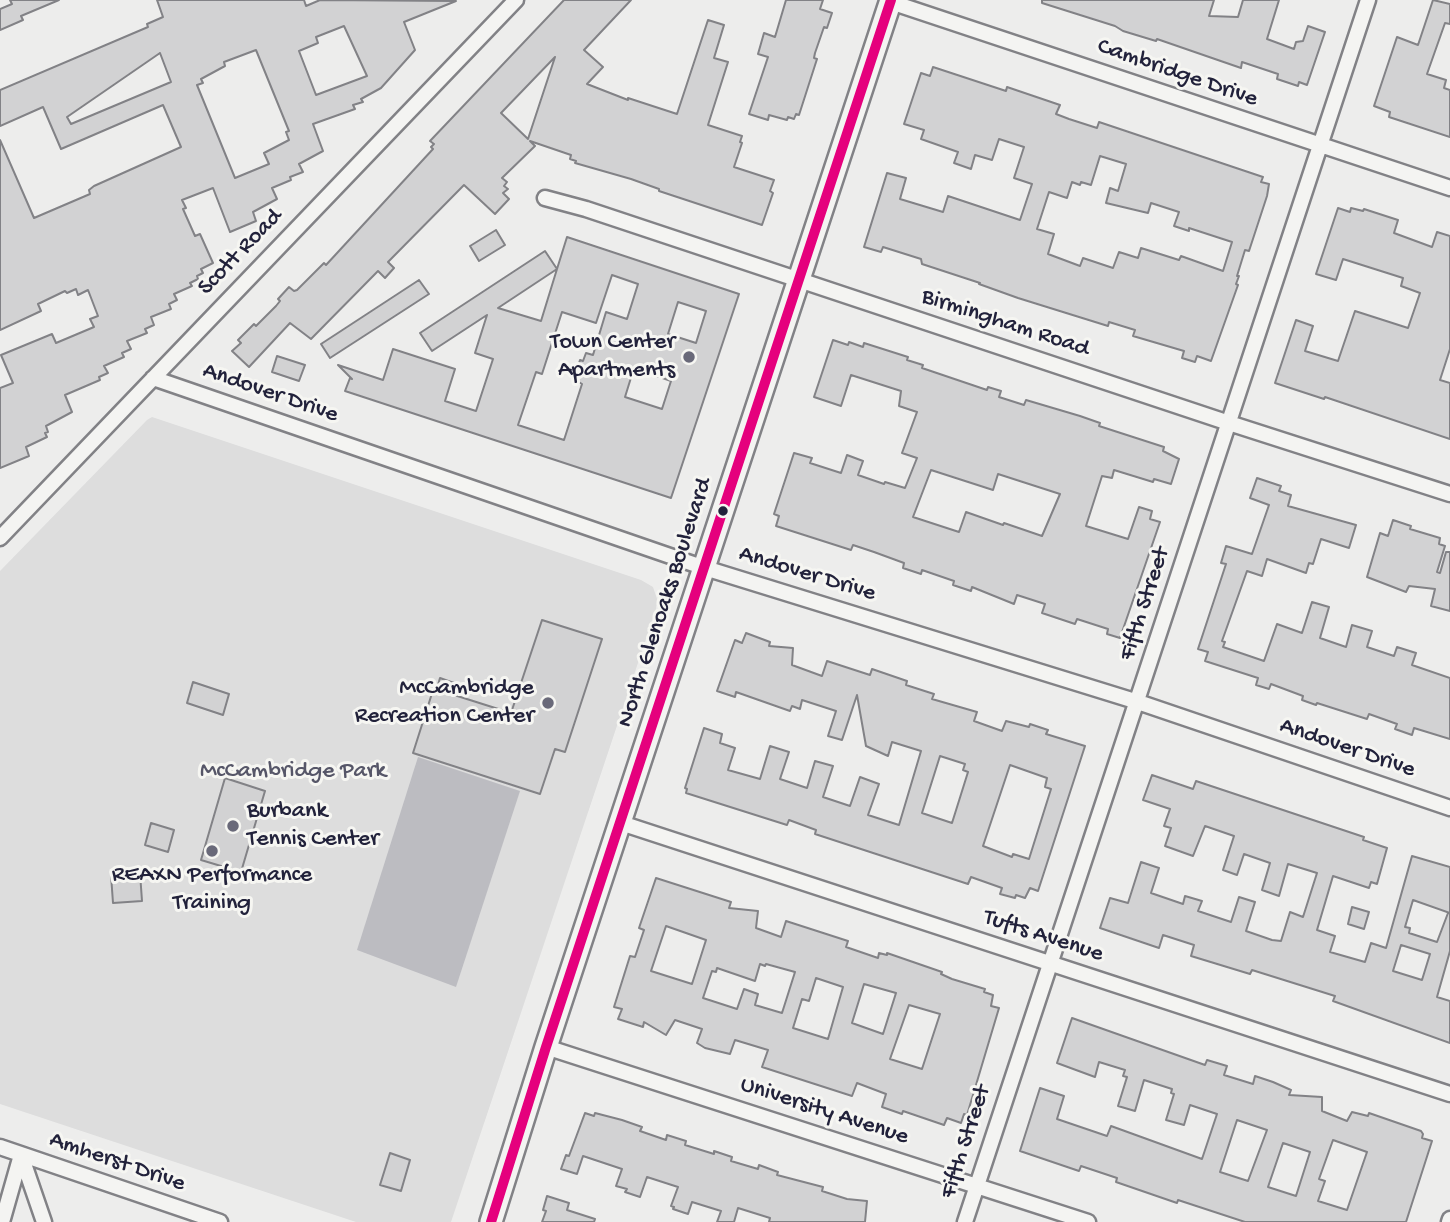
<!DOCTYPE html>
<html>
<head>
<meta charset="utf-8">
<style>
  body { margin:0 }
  canvas { display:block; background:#ededec }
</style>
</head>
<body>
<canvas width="1450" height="1222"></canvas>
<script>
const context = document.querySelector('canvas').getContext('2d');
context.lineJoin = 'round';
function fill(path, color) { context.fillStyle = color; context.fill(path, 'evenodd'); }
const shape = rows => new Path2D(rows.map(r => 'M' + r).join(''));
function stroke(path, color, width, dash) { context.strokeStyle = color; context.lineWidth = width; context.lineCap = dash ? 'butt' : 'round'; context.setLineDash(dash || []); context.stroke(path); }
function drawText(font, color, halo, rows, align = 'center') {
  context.font = font + ' "Gochi Hand",sans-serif'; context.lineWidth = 6; context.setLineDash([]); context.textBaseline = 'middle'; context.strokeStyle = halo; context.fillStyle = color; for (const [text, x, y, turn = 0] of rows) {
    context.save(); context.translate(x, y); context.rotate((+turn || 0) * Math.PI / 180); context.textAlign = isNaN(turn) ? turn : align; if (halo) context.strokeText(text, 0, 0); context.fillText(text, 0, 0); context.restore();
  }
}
const green = shape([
  [152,417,641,580,653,587,657,599,656,609,451,1222,356,1222,0,1104,0,571,147,420]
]);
const water = shape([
  [418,757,520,791,456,987,357,950]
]);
const building = shape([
  [10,0,59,0,21,16,23,20,0,30,0,9,12,4,10,0],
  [157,0,304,0,306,6,320,0,456,1,404,22,415,50,381,88,361,99,363,102,353,105,355,109,313,124,323,151,299,164,303,172,290,177,291,180,272,188,277,199,253,212,256,221,230,232,213,188,182,200,186,208,183,209,195,236,200,234,213,263,201,269,203,273,197,276,198,279,190,283,192,286,174,294,177,300,169,304,171,309,151,317,154,325,145,329,147,333,127,341,131,349,122,353,124,357,104,366,108,373,99,377,100,380,65,395,72,412,46,426,48,432,45,433,47,437,26,447,29,456,0,468,0,388,13,383,1,355,52,334,56,343,94,327,90,319,98,316,88,290,78,295,76,289,67,293,65,291,38,304,41,311,0,330,0,140,34,218,90,194,89,190,94,186,181,147,163,105,61,149,43,107,0,126,0,90,148,27,147,24,163,17,157,0],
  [344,26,367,76,316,95,299,51,318,43,316,37,344,26],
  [256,50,289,131,286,132,289,140,264,153,269,164,235,178,197,85,203,83,201,79,225,66,224,62,256,50],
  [160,53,171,82,71,124,67,117,160,53],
  [564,0,631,0,584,50,603,67,587,84,628,100,628,98,677,114,708,20,724,25,714,58,728,62,708,125,742,136,740,142,742,143,734,167,774,180,770,191,773,193,762,225,659,191,659,189,631,179,575,163,576,161,570,159,571,155,530,141,535,146,502,178,507,182,504,186,508,189,503,193,509,199,495,214,464,185,388,262,394,268,385,278,378,271,311,339,290,323,249,367,232,351,241,343,238,340,254,324,256,326,276,306,280,301,278,299,289,287,294,291,297,290,324,263,326,265,433,149,431,147,434,144,430,141,564,0],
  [555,57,528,139,501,113,555,57],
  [786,0,823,0,820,9,832,13,827,28,824,27,815,53,814,58,817,59,799,115,796,114,794,119,788,117,787,120,769,115,768,120,749,114,768,57,758,54,764,33,775,37,786,0],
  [1042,0,1214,0,1209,16,1238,17,1243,0,1279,0,1267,39,1294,49,1296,42,1303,41,1308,26,1325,32,1307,85,1299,82,1298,86,1277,79,1278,74,1242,62,1241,68,1157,39,1156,41,1123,31,1115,26,1042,3,1042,0],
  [1433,0,1450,4,1450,24,1445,23,1427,74,1446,80,1444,88,1450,90,1450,137,1389,117,1390,112,1374,106,1397,37,1418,45,1433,0],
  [933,67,1006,91,1007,87,1060,105,1056,114,1069,119,1097,128,1099,122,1263,177,1261,182,1269,184,1267,196,1249,251,1245,250,1237,276,1239,276,1236,284,1238,285,1211,361,1197,356,1195,362,1182,358,1184,351,1133,336,1135,330,1109,322,1108,326,1018,298,979,284,980,283,922,264,921,259,883,247,881,252,864,247,887,173,906,178,900,199,943,212,948,196,1020,220,1032,184,1014,178,1024,147,999,139,992,160,975,155,971,169,954,163,958,152,921,139,924,130,904,124,921,73,930,76,933,67],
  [1100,156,1126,164,1118,191,1110,188,1106,203,1148,213,1151,203,1179,212,1174,226,1189,231,1189,228,1232,242,1223,271,1181,256,1179,260,1141,248,1138,258,1119,252,1113,268,1083,258,1080,266,1048,254,1054,234,1037,229,1049,192,1067,198,1072,182,1080,185,1081,182,1091,185,1100,156],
  [1338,208,1350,212,1351,208,1363,211,1364,209,1398,220,1394,233,1432,247,1437,232,1450,236,1450,349,1440,380,1450,383,1450,439,1325,397,1324,399,1275,383,1296,320,1313,326,1305,351,1338,361,1355,311,1408,328,1420,293,1401,286,1403,278,1343,259,1336,280,1316,274,1338,208],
  [496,230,505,245,479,261,470,246,496,230],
  [567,237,739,294,671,498,345,391,350,378,352,379,338,365,383,380,393,349,455,369,445,401,476,411,493,359,475,353,487,315,432,351,420,333,545,251,557,269,567,237],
  [557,269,541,321,498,308,557,269],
  [612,275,638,284,627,319,606,312,593,355,586,353,583,361,580,360,574,379,582,384,564,440,518,425,536,372,542,374,562,312,596,323,612,275],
  [678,302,706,311,696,343,668,334,678,302],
  [634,368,671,381,662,409,625,397,634,368],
  [419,280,429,294,330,358,321,344,419,280],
  [833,340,848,345,849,342,863,347,864,343,908,357,907,360,923,365,922,368,987,390,988,387,1001,391,999,397,1024,405,1026,400,1080,416,1100,423,1099,426,1164,447,1163,451,1179,459,1171,484,1154,479,1153,482,1114,470,1112,478,1102,476,1086,526,1128,539,1139,507,1152,511,1150,519,1160,522,1120,638,1107,634,1108,629,1077,619,1075,624,1042,613,1045,604,1017,595,1014,604,972,587,971,591,953,585,954,581,922,570,921,574,903,568,904,563,874,552,853,545,851,550,776,526,779,516,774,514,794,453,812,458,810,463,841,473,847,455,863,461,858,475,884,484,885,482,905,488,917,458,902,453,917,412,899,406,901,391,851,375,841,406,814,397,833,340],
  [931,470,993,490,998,474,1060,494,1042,536,1004,523,1003,525,966,512,959,532,913,517,931,470],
  [277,356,305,365,299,381,272,372,277,356],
  [1257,478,1281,486,1279,491,1291,495,1288,506,1356,525,1349,548,1321,539,1313,564,1309,563,1306,573,1267,559,1262,576,1247,571,1222,641,1225,642,1223,647,1264,661,1277,624,1302,633,1312,602,1329,607,1320,638,1346,647,1352,625,1372,631,1367,647,1394,656,1397,647,1416,653,1412,665,1450,678,1450,739,1414,728,1412,735,1395,729,1397,724,1369,714,1367,719,1317,703,1316,705,1302,700,1303,696,1271,684,1269,689,1256,685,1258,678,1205,661,1208,652,1198,649,1226,564,1221,563,1226,546,1252,554,1269,505,1250,498,1257,478],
  [1393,520,1411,526,1410,529,1440,538,1439,544,1445,546,1437,572,1440,573,1446,552,1450,552,1450,611,1431,606,1435,589,1409,586,1406,592,1367,577,1380,533,1388,536,1393,520],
  [542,620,602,639,565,752,555,749,540,794,413,753,434,687,437,688,440,678,454,683,451,694,511,713,542,620],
  [746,633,770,642,769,646,793,648,792,665,822,676,827,661,870,675,872,669,907,681,906,685,934,694,932,699,977,712,974,721,1002,731,1006,721,1029,727,1030,724,1048,730,1046,734,1085,746,1038,891,1030,888,1025,898,1016,895,1015,898,1000,894,1002,888,971,877,968,884,815,834,816,830,789,820,787,825,686,793,687,789,685,788,704,728,722,734,720,743,735,748,728,770,760,779,770,746,789,752,780,779,807,788,815,761,833,766,823,797,850,806,860,777,879,784,868,815,899,825,921,751,892,742,888,756,866,746,857,695,842,740,828,736,836,711,802,700,800,709,792,706,790,711,736,692,735,697,717,691,735,640,742,643,746,633],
  [940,756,965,764,963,770,968,772,952,823,922,813,940,756],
  [1010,765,1047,778,1045,787,1051,789,1029,859,1013,854,1012,857,983,846,1010,765],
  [193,682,229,694,223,715,187,703,193,682],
  [1152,775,1193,789,1196,781,1364,837,1363,840,1387,848,1377,884,1371,882,1369,888,1333,876,1317,930,1335,936,1330,952,1365,962,1371,943,1386,948,1412,856,1450,867,1450,913,1413,900,1405,927,1410,928,1409,933,1437,942,1448,913,1450,913,1450,951,1437,997,1450,1001,1450,1043,1333,1001,1335,996,1252,970,1250,974,1191,956,1194,945,1163,935,1159,948,1100,928,1110,898,1128,903,1141,862,1159,868,1151,893,1183,904,1185,896,1202,901,1198,911,1231,922,1239,897,1255,902,1246,931,1272,940,1281,941,1290,912,1303,917,1317,873,1288,864,1279,896,1262,890,1270,863,1244,854,1237,875,1223,870,1234,836,1205,826,1193,856,1165,846,1171,828,1164,826,1170,809,1143,800,1152,775],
  [1401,945,1430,954,1422,980,1393,971,1401,945],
  [225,778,265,791,241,872,201,860,225,778],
  [151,823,174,830,168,852,145,845,151,823],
  [140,873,142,901,113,903,111,875,140,873],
  [656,878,731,902,729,908,758,911,756,928,781,937,786,921,848,941,846,947,878,958,879,953,887,955,887,953,942,972,941,974,952,979,985,989,984,992,993,995,991,1006,999,1008,967,1115,964,1114,961,1123,947,1118,944,1125,903,1111,902,1114,882,1107,886,1094,857,1083,852,1096,762,1067,768,1050,735,1040,730,1054,705,1048,697,1043,702,1029,675,1020,666,1035,644,1022,643,1027,618,1019,622,1009,614,1007,630,956,635,957,644,930,639,928,656,878],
  [666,926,706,940,692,984,651,971,666,926],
  [760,964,765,966,766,964,795,972,782,1013,755,1005,758,994,744,989,737,1009,703,998,712,971,716,972,717,968,755,981,760,964],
  [816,978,843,987,828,1039,793,1028,802,999,809,1001,816,978],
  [864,984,896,993,883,1034,852,1023,864,984],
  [909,1005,940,1014,922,1069,890,1059,909,1005],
  [1352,907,1369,912,1364,929,1348,924,1352,907],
  [1072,1018,1205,1065,1207,1060,1227,1066,1224,1075,1253,1084,1255,1076,1273,1082,1291,1090,1289,1095,1322,1097,1322,1111,1347,1121,1352,1112,1368,1116,1369,1113,1421,1131,1423,1134,1422,1138,1432,1141,1406,1222,1245,1222,1178,1200,1177,1203,1116,1182,1117,1178,1081,1166,1079,1171,1020,1151,1040,1088,1064,1096,1057,1119,1107,1136,1111,1126,1202,1159,1217,1114,1190,1105,1184,1125,1166,1120,1174,1094,1171,1093,1172,1089,1144,1080,1135,1111,1118,1106,1127,1077,1123,1076,1125,1070,1099,1062,1095,1077,1057,1063,1072,1018],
  [1237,1120,1267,1130,1248,1181,1220,1172,1237,1120],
  [1333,1140,1367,1152,1347,1210,1318,1201,1325,1181,1319,1179,1333,1140],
  [1283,1143,1310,1152,1296,1196,1268,1187,1283,1143],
  [585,1113,594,1116,595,1113,622,1120,642,1127,640,1131,666,1140,667,1135,686,1141,685,1145,714,1154,714,1151,732,1157,731,1161,758,1169,759,1165,778,1172,777,1175,823,1187,822,1191,847,1199,867,1201,865,1222,769,1222,770,1218,738,1208,734,1222,717,1222,721,1211,692,1202,688,1214,673,1209,674,1207,671,1206,678,1187,647,1177,640,1197,625,1192,627,1189,616,1186,622,1169,583,1156,577,1174,561,1169,566,1155,569,1156,585,1113],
  [390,1153,410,1160,401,1191,380,1185,390,1153],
  [547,1196,569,1203,567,1210,595,1219,594,1222,542,1222,546,1211,543,1210,547,1196]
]);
const minor = shape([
  [891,2,1450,188],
  [545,198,586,209,1229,423,1450,494],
  [153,378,705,568,1138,702,1450,808],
  [0,538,516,0],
  [621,823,1450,1094],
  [546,1047,1088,1222],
  [0,1147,220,1222],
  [21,1155,44,1222],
  [2,1222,21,1155],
  [965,1222,1368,0],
  [1449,1222,1450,1219]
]);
const secondary = shape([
  [491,1222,546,1047,891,0]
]);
const bus1 = shape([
  [491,1222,546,1047,891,0]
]);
const markers = [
  [689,357,7,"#696979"],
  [723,511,6,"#22223b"],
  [548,703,7,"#696979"],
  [233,826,7,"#696979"],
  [212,851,7,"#696979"]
];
const streetNames = [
  ["Cambridge Drive",1177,74,19],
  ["Scott Road",241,253,-46],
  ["Birmingham Road",1005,324,18],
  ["Andover Drive",270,394,19],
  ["Andover Drive",807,575,17],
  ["North Glenoaks Boulevard",666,603,-72],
  ["Fifth Street",1146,604,-72],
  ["Andover Drive",1347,749,19],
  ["Tufts Avenue",1043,937,18],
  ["University Avenue",824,1112,18],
  ["Fifth Street",967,1142,-72],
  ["Amherst Drive",117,1163,19]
];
const poiNames = [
  ["Town Center",675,343],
  ["Apartments",675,371],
  ["McCambridge",534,689],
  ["Recreation Center",534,717],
  ["Burbank",247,812,"left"],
  ["Tennis Center",247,840,"left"],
  ["REAXN Performance",212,876,"center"],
  ["Training",212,904,"center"]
];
const parkNames = [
  ["McCambridge Park",293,772]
];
fill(green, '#ddd');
fill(water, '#bcbcc1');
fill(building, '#d2d2d3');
stroke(building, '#828286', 2);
stroke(minor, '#828286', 19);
stroke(secondary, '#828286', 26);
stroke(minor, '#f4f4f2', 14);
stroke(secondary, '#f4f4f2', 21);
stroke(bus1, '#e5007d', 10);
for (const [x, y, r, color] of markers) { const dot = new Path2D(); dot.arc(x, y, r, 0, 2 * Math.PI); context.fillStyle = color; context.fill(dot); stroke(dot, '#f6f6f2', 2.5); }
drawText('24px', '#22223b', '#f6f6f2', streetNames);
drawText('24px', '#22223b', '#f6f6f2', poiNames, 'right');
drawText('24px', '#565668', '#f6f6f2', parkNames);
</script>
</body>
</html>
